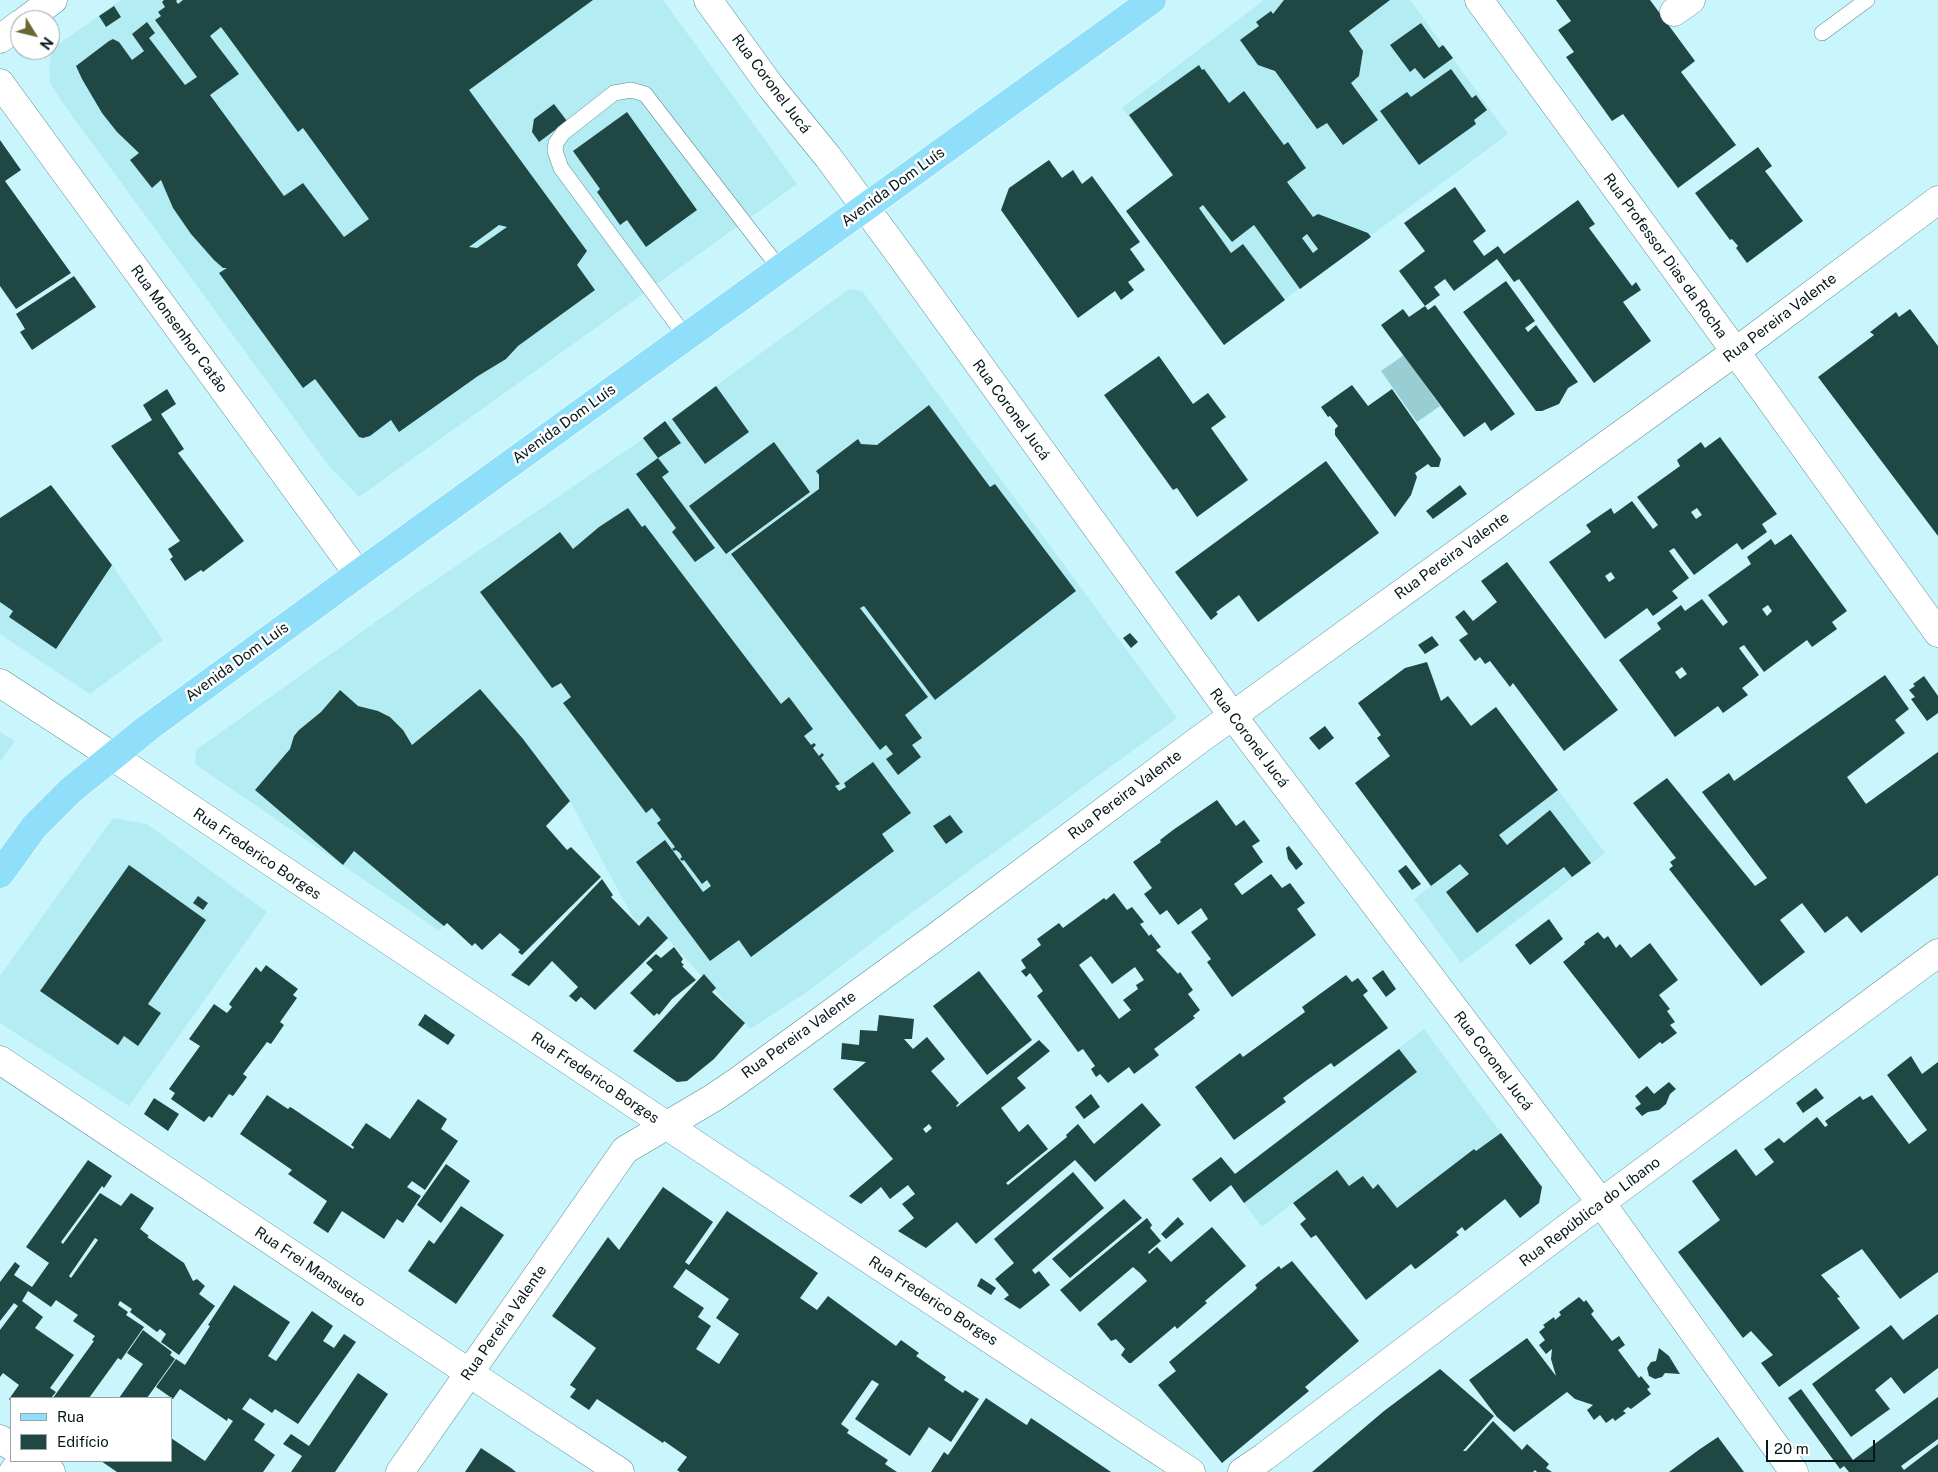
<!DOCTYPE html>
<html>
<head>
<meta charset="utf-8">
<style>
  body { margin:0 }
  #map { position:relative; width:1938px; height:1472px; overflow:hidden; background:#c8f6fc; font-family:"Public Sans",sans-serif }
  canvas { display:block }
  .legend { position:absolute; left:10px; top:1397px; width:162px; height:65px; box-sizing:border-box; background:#fff; border:1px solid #9ca3a4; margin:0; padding:6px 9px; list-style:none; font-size:15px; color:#07181b }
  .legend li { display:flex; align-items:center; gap:10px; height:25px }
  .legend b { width:25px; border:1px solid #9ca3a4 }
  .north { position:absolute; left:10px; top:10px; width:50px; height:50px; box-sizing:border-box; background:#fff; border:1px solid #9ca3a4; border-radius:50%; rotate:126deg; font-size:14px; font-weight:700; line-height:20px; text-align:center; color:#07181b }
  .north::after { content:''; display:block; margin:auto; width:18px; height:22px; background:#696632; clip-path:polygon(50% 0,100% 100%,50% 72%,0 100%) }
  .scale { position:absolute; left:1766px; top:1440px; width:109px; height:22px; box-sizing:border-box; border:2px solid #07181b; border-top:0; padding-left:6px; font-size:15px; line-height:18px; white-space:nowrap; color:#07181b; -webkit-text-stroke:4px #fff; paint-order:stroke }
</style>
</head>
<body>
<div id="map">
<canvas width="1938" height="1472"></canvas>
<ul class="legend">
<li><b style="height:6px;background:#8fdefa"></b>Rua</li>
<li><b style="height:14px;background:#1f4844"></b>Edifício</li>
</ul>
<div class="north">N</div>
<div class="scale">20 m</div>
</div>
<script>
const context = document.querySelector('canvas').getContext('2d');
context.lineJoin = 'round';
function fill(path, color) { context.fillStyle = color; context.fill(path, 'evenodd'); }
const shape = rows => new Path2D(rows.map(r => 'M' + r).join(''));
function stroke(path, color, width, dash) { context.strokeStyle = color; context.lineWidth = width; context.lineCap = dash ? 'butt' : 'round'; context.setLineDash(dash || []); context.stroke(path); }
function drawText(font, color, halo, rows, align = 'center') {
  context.font = font + ' "Public Sans",sans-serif'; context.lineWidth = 5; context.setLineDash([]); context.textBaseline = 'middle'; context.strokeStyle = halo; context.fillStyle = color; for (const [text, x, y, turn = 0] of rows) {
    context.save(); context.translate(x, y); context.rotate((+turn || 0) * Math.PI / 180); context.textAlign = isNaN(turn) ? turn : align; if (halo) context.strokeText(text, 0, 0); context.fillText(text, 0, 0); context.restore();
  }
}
const built = shape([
  [121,0,663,0,797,184,359,497,329,466,62,102,50,83,49,69,52,49],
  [1264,0,1410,0,1508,134,1273,308,1122,108],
  [849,289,862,291,1177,718,895,925,807,992,750,1029,648,917,636,923,570,801,439,931,195,764,196,750,415,594,640,441],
  [51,485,112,565,163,640,90,694,0,634,0,517],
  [0,732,15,741,0,762],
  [1558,790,1605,853,1461,963,1414,899],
  [113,818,147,824,267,912,129,1106,0,1023,0,976],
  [1424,1029,1501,1133,1476,1151,1474,1149,1397,1208,1378,1185,1373,1189,1363,1176,1349,1186,1336,1170,1262,1227,1227,1180]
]);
const green = shape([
  [1404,355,1440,406,1417,422,1381,371]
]);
const building = shape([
  [164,0,177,0,176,1,178,4,183,0,593,0,469,90,587,251,577,265,595,290,518,346,506,359,478,376,399,432,391,420,370,436,363,438,359,437,315,379,303,388,219,273,227,268,223,268,214,260,191,234,173,208,161,180,152,188,130,160,139,153,117,132,102,113,82,79,76,66,109,41,113,39,119,42,132,60,144,51,132,34,147,22,155,33,149,38,185,85,197,77,155,20,161,16,158,12,165,7,162,2],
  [221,27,298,132,303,128,369,219,344,237,303,183,284,196,210,95,239,74,210,36],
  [499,225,507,227,477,248,469,247],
  [1284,0,1390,0,1349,31,1363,51,1359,76,1351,83,1378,120,1343,145,1327,123,1317,129,1275,71,1258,65,1240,40,1259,26,1256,22,1271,11,1273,14],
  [1556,0,1650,0,1695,61,1681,72,1736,145,1678,188,1623,114,1612,121,1566,57,1574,52,1558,30,1571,21],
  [114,6,121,17,106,27,99,16],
  [1421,23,1439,48,1443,45,1453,58,1424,79,1415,68,1410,72,1390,45],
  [1199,65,1202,70,1204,69,1229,103,1244,91,1284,145,1288,142,1306,168,1287,182,1313,217,1318,214,1368,233,1371,237,1300,289,1254,225,1232,242,1203,205,1199,208,1231,253,1243,244,1285,300,1224,345,1126,211,1173,175,1129,115],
  [1307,234,1318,249,1313,253,1302,238],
  [1451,69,1472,98,1476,95,1487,110,1474,120,1476,124,1419,165,1380,111,1407,92,1411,97],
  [554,104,567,121,539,142,532,132,534,119],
  [627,112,697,210,646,247,627,220,620,225,597,192,600,189,573,151],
  [0,140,21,170,5,181,71,273,16,309,0,286],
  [1758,147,1772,166,1765,171,1803,221,1747,263,1736,248,1738,246,1732,239,1730,240,1695,193],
  [1049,160,1062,178,1073,170,1082,184,1092,176,1140,242,1130,249,1145,270,1128,282,1134,290,1121,300,1115,291,1078,318,1001,210,1009,188],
  [1455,187,1486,231,1473,241,1484,256,1498,246,1504,254,1578,200,1595,224,1589,228,1632,286,1636,282,1641,290,1623,302,1651,341,1594,383,1519,279,1514,282,1497,259,1454,291,1445,279,1434,287,1440,295,1425,306,1399,271,1425,251,1404,223],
  [74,276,96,307,32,350,20,332,25,329,16,314],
  [1506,281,1535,321,1525,328,1528,332,1536,325,1578,382,1568,388,1559,404,1542,411,1536,411,1463,312],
  [1435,305,1515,414,1491,431,1485,422,1464,437,1381,325,1403,309,1409,317,1425,306,1428,310],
  [1910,309,1938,346,1938,536,1818,377,1874,335,1870,332,1896,312,1899,317],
  [1159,356,1193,404,1208,393,1226,417,1211,428,1248,480,1197,517,1177,488,1173,490,1104,395],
  [1352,385,1368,406,1392,389,1441,459,1439,467,1431,467,1428,464,1415,473,1417,477,1411,495,1395,517,1335,435,1335,429,1338,426,1330,416,1328,417,1321,407],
  [716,386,749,432,705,464,672,419],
  [167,389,176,404,161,414,184,449,178,453,244,541,203,572,201,570,185,581,170,559,173,557,168,549,180,541,111,446,152,420,143,405],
  [929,405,990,487,995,484,1076,591,935,700,864,606,860,608,928,697,905,715,922,738,912,745,921,757,898,775,886,759,893,754,886,745,880,750,731,554,819,489,819,475,816,471,858,439,861,444,877,445],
  [665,421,681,443,658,458,643,438],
  [1720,437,1777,514,1762,524,1767,532,1742,550,1737,543,1694,575,1674,548,1669,551,1689,578,1672,591,1678,598,1653,616,1647,608,1605,639,1549,562,1591,532,1586,525,1611,508,1614,514,1632,501,1653,529,1658,525,1637,497,1680,466,1677,460,1701,442,1705,448],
  [1697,508,1702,515,1696,519,1691,512],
  [1611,572,1615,578,1609,582,1605,576],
  [774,442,810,492,726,554,689,506],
  [658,458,669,472,662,477,715,548,695,562,672,532,676,528,636,474],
  [1326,461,1379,533,1258,622,1239,595,1216,612,1218,614,1211,620,1175,572],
  [51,485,112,565,56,649,9,617,13,611,0,602,0,518],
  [1460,485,1467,494,1433,519,1426,511],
  [628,508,642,527,645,525,781,704,789,697,813,729,804,736,811,745,814,743,816,745,813,748,819,756,822,753,824,755,821,758,840,784,835,786,839,791,846,787,844,783,873,762,911,813,882,834,894,851,751,957,739,940,710,961,636,862,665,840,703,892,711,886,707,880,702,884,684,860,682,861,680,859,682,857,680,853,676,850,674,851,672,849,675,847,657,823,661,820,652,808,646,813,563,703,571,697,561,683,552,688,480,592,560,532,573,549,599,527],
  [1791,534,1847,611,1832,622,1837,629,1812,647,1807,640,1764,672,1744,645,1739,648,1759,675,1742,688,1748,695,1723,713,1718,706,1675,737,1619,660,1661,629,1657,623,1681,605,1685,611,1702,599,1723,626,1728,622,1708,595,1751,564,1747,557,1771,539,1775,545],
  [1768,605,1772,611,1767,616,1762,609],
  [1682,667,1687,674,1680,679,1675,672],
  [1507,562,1618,710,1564,751,1513,683,1510,687,1490,661,1485,664,1480,657,1475,661,1459,640,1468,634,1455,617,1464,610,1473,621,1497,602,1481,581],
  [1130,633,1138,642,1131,648,1123,638],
  [1432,636,1439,645,1425,654,1418,645],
  [1427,662,1441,701,1448,696,1471,726,1496,707,1558,790,1499,835,1507,845,1550,810,1591,863,1572,877,1564,867,1477,933,1446,892,1469,874,1460,864,1431,886,1355,783,1390,756,1377,738,1381,735,1358,703,1405,668],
  [1885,675,1909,709,1895,720,1905,733,1847,777,1866,804,1938,752,1938,875,1861,933,1847,916,1825,933,1802,903,1780,920,1805,952,1761,986,1669,869,1673,866,1670,862,1676,858,1633,803,1667,778,1755,886,1767,878,1702,792,1729,773,1734,781],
  [1924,676,1938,696,1938,713,1927,721,1911,699,1915,697,1909,690,1915,686,1913,684],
  [480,689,523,739,570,801,546,826,567,850,571,847,601,877,522,955,518,952,520,950,500,933,482,950,475,943,472,946,447,923,444,926,430,915,354,851,343,865,255,790,290,749,294,736,299,730,321,712,340,690,358,706,378,711,390,717,403,730,412,745],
  [1325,726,1334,738,1319,750,1309,738],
  [1217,800,1236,826,1244,820,1260,841,1252,846,1263,862,1234,884,1242,895,1271,874,1282,888,1290,883,1305,903,1297,909,1316,935,1232,997,1207,962,1211,959,1191,932,1208,919,1201,908,1178,925,1167,910,1160,915,1144,894,1152,888,1133,862,1161,842,1160,840,1173,830],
  [950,815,963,832,946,844,933,826],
  [1289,846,1303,864,1296,870,1288,859,1286,848],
  [129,865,206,920,148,1004,161,1013,138,1046,124,1036,118,1045,40,991],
  [1406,865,1421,884,1412,890,1398,871],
  [602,879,613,895,611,897,639,926,648,916,668,938,595,1010,581,997,576,1002,569,996,578,987,552,961,529,986,511,975],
  [1114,893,1127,910,1132,907,1144,922,1140,924,1149,936,1151,934,1161,947,1156,950,1178,974,1180,972,1193,990,1188,994,1200,1010,1193,1016,1195,1018,1154,1049,1159,1055,1158,1056,1134,1074,1129,1067,1108,1083,1100,1074,1096,1077,1091,1069,1095,1066,1083,1049,1078,1052,1037,996,1043,991,1030,973,1026,977,1021,971,1026,968,1021,960,1041,945,1037,939,1059,923,1063,928,1104,898,1106,900],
  [1091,956,1112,984,1135,967,1144,980,1136,985,1138,989,1123,1000,1131,1010,1119,1019,1079,965],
  [198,896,208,903,203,910,193,903],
  [1549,919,1563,939,1530,965,1515,945],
  [1598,932,1604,939,1608,936,1616,948,1620,944,1631,958,1650,943,1678,980,1659,995,1670,1009,1667,1011,1675,1022,1670,1025,1677,1033,1662,1044,1660,1042,1639,1059,1563,962,1585,944,1584,942],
  [674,947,683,959,681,962,684,965,682,966,696,980,672,999,659,1015,657,1013,654,1016,630,993,653,970,646,963,656,954,661,958],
  [266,965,298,989,293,995,297,998,280,1022,284,1025,271,1044,267,1042,243,1074,247,1077,233,1096,229,1094,212,1118,209,1116,204,1122,171,1099,175,1093,169,1089,200,1046,189,1039,214,1004,227,1013,232,1007,229,1004,256,967,261,972],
  [1383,970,1396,989,1386,997,1372,978],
  [979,971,1032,1040,987,1075,933,1006],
  [704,974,716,988,712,992,745,1023,714,1059,687,1081,677,1082,633,1051],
  [1346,975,1352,982,1358,978,1368,991,1363,995,1388,1028,1334,1067,1331,1063,1307,1080,1283,1098,1286,1102,1234,1140,1195,1087,1240,1053,1243,1057,1305,1012,1302,1007],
  [425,1014,455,1035,448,1045,418,1025],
  [879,1015,914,1019,912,1039,904,1039,913,1049,927,1037,945,1059,931,1071,959,1103,956,1106,957,1107,1039,1040,1050,1051,1017,1078,1026,1088,1001,1108,1019,1132,1028,1124,1048,1149,1006,1183,1008,1185,1067,1137,1066,1135,1078,1124,1094,1144,1142,1103,1161,1125,1095,1182,1075,1160,976,1244,957,1222,926,1248,898,1231,914,1218,902,1204,915,1194,908,1185,890,1199,881,1187,861,1204,849,1196,893,1159,833,1089,866,1062,841,1059,842,1043,859,1045,860,1030,877,1031],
  [929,1124,932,1128,926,1133,923,1129],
  [1399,1049,1417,1072,1244,1203,1231,1185,1210,1202,1192,1179,1221,1157,1235,1174],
  [1911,1056,1922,1074,1938,1062,1938,1272,1900,1299,1862,1249,1821,1275,1840,1297,1837,1298,1860,1328,1779,1387,1761,1363,1773,1355,1751,1331,1743,1338,1678,1252,1720,1220,1692,1181,1736,1149,1756,1176,1774,1162,1764,1149,1779,1138,1784,1143,1817,1117,1825,1127,1828,1125,1825,1121,1860,1096,1863,1100,1872,1095,1909,1144,1927,1130,1887,1075],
  [1669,1082,1676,1089,1670,1094,1666,1104,1659,1110,1648,1112,1642,1116,1635,1108,1641,1104,1635,1096,1647,1086,1654,1094],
  [1816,1088,1824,1098,1803,1113,1796,1103],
  [1091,1094,1100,1107,1084,1119,1075,1107],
  [267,1095,288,1109,290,1107,292,1108,353,1149,354,1147,351,1145,366,1123,390,1139,418,1099,447,1119,441,1129,458,1141,425,1190,412,1181,407,1187,421,1196,403,1223,397,1219,384,1239,342,1211,328,1233,313,1223,327,1201,288,1174,292,1170,240,1134],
  [154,1098,179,1114,168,1131,144,1114],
  [1501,1133,1542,1187,1539,1203,1520,1218,1505,1199,1465,1231,1462,1227,1456,1232,1459,1235,1417,1268,1415,1269,1411,1264,1366,1300,1316,1235,1311,1238,1300,1224,1306,1219,1293,1203,1337,1170,1349,1186,1363,1176,1373,1189,1378,1184,1397,1208,1474,1149,1476,1151],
  [88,1160,112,1176,104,1188,102,1186,61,1242,63,1244,100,1193,121,1206,131,1193,154,1208,140,1229,149,1236,147,1237,184,1263,193,1281,197,1279,205,1286,199,1294,215,1306,179,1355,161,1342,166,1334,160,1329,157,1332,130,1312,132,1309,120,1301,118,1305,128,1312,126,1315,144,1327,121,1360,118,1358,89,1398,53,1398,94,1341,92,1340,95,1336,73,1321,78,1315,56,1300,51,1307,28,1291,22,1301,43,1317,35,1328,74,1355,50,1388,56,1392,51,1398,11,1398,11,1401,9,1399,19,1385,3,1373,0,1377,0,1330,18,1306,14,1303,0,1321,0,1282,15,1262,20,1266,14,1275,32,1287,49,1263,26,1247],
  [95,1238,98,1240,71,1278,69,1276],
  [446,1164,470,1181,441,1223,417,1205],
  [1073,1172,1104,1208,1032,1270,1035,1274,1039,1271,1050,1285,1020,1309,1004,1299,1009,1295,995,1279,1014,1263,994,1239],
  [663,1187,713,1222,685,1262,689,1265,727,1211,818,1273,800,1298,817,1310,828,1296,896,1346,901,1340,919,1353,916,1356,946,1377,944,1380,963,1393,965,1390,979,1399,951,1442,929,1427,910,1456,855,1419,879,1384,872,1380,841,1424,849,1430,847,1433,888,1460,885,1464,897,1472,680,1472,677,1470,687,1457,664,1441,663,1443,597,1399,589,1410,570,1397,576,1389,570,1385,596,1348,552,1316,608,1237,619,1250],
  [686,1269,729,1299,716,1318,739,1334,719,1364,696,1349,711,1326,698,1317,704,1308,673,1287],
  [1124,1199,1142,1218,1070,1278,1052,1259],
  [461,1206,504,1235,456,1304,408,1271,429,1240,434,1244],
  [1178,1217,1184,1224,1166,1239,1161,1234],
  [1147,1218,1152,1225,1150,1228,1161,1241,1148,1252,1149,1254,1157,1247,1171,1262,1212,1227,1246,1266,1205,1301,1207,1303,1177,1329,1175,1326,1131,1363,1129,1363,1121,1355,1125,1349,1116,1339,1111,1341,1097,1324,1147,1281,1140,1273,1133,1267,1080,1312,1060,1290],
  [1292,1261,1359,1341,1305,1387,1309,1391,1222,1463,1158,1385,1176,1371,1169,1362,1253,1292,1257,1288,1255,1285,1279,1266,1281,1269],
  [981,1278,996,1288,991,1295,977,1286],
  [234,1285,290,1322,268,1356,276,1361,312,1311,333,1326,323,1341,334,1348,344,1334,356,1342,298,1424,275,1409,272,1413,250,1398,242,1409,265,1424,254,1440,275,1455,263,1472,117,1472,101,1461,171,1461,171,1438,205,1461,233,1421,228,1418,227,1421,180,1389,173,1399,156,1387,176,1359,185,1365,210,1326,208,1325],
  [1579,1297,1584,1302,1586,1300,1594,1311,1591,1314,1612,1341,1619,1336,1625,1345,1618,1350,1639,1378,1641,1376,1650,1387,1647,1389,1651,1394,1631,1409,1628,1407,1623,1411,1626,1413,1615,1421,1613,1418,1606,1423,1600,1415,1594,1420,1587,1410,1593,1405,1575,1399,1567,1392,1514,1432,1497,1417,1469,1380,1527,1338,1556,1376,1551,1359,1552,1349,1546,1354,1539,1345,1545,1340,1539,1332,1545,1327,1543,1325,1554,1317,1555,1320,1561,1315,1559,1312],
  [1938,1314,1938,1368,1904,1394,1891,1377,1875,1390,1890,1409,1851,1437,1812,1384,1891,1325,1903,1340],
  [143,1330,172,1352,170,1355,175,1359,147,1398,119,1398,143,1364,127,1353],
  [1659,1348,1669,1356,1680,1374,1665,1373,1662,1377,1655,1379,1649,1376,1647,1368,1651,1362,1656,1361],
  [1440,1369,1494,1416,1463,1451,1466,1451,1493,1421,1522,1450,1527,1444,1549,1464,1546,1468,1552,1472,1537,1472,1535,1470,1533,1472,1312,1472,1384,1411],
  [358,1373,388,1394,335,1472,291,1472,302,1456,283,1444,291,1434,309,1446],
  [1801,1389,1853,1460,1938,1397,1938,1439,1901,1466,1904,1470,1938,1444,1938,1472,1849,1472,1844,1466,1840,1469,1788,1398],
  [986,1398,1025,1424,1027,1425,1031,1418,1111,1472,931,1472,944,1452,948,1455],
  [1718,1437,1744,1472,1669,1472,1700,1449],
  [481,1448,511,1468,516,1472,465,1472]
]);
const service = shape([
  [1822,33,1867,0],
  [686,337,561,168,555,151,556,143,563,133,614,93,631,90,645,94,780,269]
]);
const minor = shape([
  [708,0,771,87,828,157,895,248,1232,715,1602,1204,1794,1472],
  [1479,0,1762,388,1938,633],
  [1674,12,1691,0],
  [26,20,53,0],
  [0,39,20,24],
  [0,83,358,574],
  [112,756,666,1125,1191,1472],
  [0,1060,498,1392,620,1472],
  [0,1439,11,1446],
  [34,1461,51,1472],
  [13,1472,21,1461],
  [400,1472,625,1150,713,1098,738,1081,937,936,1199,740,1735,352,1938,200],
  [1242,1472,1264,1457,1575,1222,1938,953]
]);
const tertiary = shape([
  [0,683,112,756]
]);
const primary = shape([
  [0,874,34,827,71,790,149,727,358,574,1152,0]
]);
const streetNames = [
  ["Rua Coronel Jucá",771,84,53],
  ["Avenida Dom Luís",893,187,-36],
  ["Rua Professor Dias da Rocha",1665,256,54],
  ["Rua Pereira Valente",1780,318,-37],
  ["Rua Monsenhor Catão",179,329,54],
  ["Rua Coronel Jucá",1011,410,54],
  ["Avenida Dom Luís",564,424,-36],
  ["Rua Pereira Valente",1452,556,-36],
  ["Avenida Dom Luís",237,662,-36],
  ["Rua Coronel Jucá",1249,738,53],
  ["Rua Pereira Valente",1125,795,-37],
  ["Rua Frederico Borges",257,854,34],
  ["Rua Pereira Valente",799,1035,-36],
  ["Rua Coronel Jucá",1493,1061,53],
  ["Rua Frederico Borges",595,1078,34],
  ["Rua República do Líbano",1590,1212,-37],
  ["Rua Frei Mansueto",310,1267,34],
  ["Rua Frederico Borges",933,1301,33],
  ["Rua Pereira Valente",504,1323,-55]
];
fill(built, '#b4ecf4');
fill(green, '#98cdd4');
fill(building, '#1f4844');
stroke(service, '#608b91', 16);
stroke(minor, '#608b91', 29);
stroke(tertiary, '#608b91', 29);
stroke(primary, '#fff', 29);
stroke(service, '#fff', 15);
stroke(minor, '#fff', 28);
stroke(tertiary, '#fff', 28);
stroke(primary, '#8fdefa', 28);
drawText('15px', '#07181b', '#fff', streetNames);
</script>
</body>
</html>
